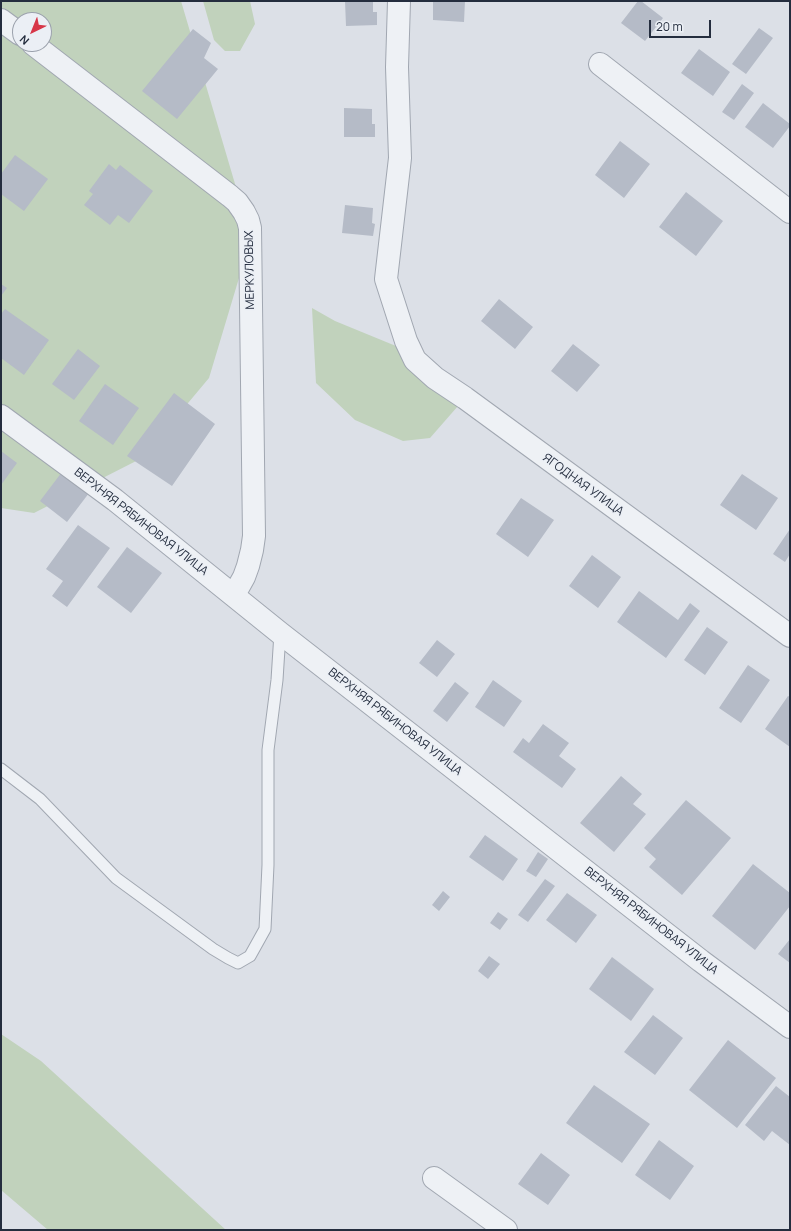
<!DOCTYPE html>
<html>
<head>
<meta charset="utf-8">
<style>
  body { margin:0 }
  #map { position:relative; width:791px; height:1231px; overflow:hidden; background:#dce0e7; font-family:Manrope,sans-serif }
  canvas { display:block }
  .frame { position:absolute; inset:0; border:2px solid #242d3e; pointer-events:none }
  .north { position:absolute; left:12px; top:12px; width:40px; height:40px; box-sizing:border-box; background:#ebeff5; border:1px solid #9ba1ac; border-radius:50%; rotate:223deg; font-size:11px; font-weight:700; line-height:16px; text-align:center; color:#242d3e }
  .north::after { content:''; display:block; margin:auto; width:14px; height:18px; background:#d73648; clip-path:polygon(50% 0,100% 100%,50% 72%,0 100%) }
  .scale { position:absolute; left:649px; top:20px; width:62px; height:18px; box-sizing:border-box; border:2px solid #242d3e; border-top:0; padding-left:5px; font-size:12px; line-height:14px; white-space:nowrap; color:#242d3e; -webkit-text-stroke:3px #ebeff5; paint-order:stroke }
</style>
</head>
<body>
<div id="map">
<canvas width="791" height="1231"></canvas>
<div class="frame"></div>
<div class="north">N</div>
<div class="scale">20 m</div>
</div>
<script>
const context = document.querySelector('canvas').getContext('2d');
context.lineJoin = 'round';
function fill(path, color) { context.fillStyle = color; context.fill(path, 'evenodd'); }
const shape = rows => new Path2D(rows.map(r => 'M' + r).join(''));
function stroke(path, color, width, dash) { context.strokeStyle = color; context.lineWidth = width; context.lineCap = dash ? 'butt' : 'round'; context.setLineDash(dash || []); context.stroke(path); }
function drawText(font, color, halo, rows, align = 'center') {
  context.font = font + ' Manrope,sans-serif'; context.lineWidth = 3; context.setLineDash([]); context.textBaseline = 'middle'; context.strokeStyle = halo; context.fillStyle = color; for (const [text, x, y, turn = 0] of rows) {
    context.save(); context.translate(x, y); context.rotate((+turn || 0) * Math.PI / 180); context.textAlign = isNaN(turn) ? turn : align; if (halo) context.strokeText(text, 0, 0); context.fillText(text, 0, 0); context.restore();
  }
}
const green = shape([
  [1,1,181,1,251,238,209,378,142,458,34,513,1,508],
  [20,20,44,20,44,44,20,44],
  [203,1,250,1,255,24,240,51,225,51,214,40],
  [312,308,335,321,413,353,458,406,430,438,403,441,355,420,316,383],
  [1,1034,41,1061,226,1230,48,1230,1,1190]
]);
const building = shape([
  [345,1,373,1,373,12,377,12,377,25,346,26],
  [433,1,465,1,464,22,433,20],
  [638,1,641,1,663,18,645,41,621,23],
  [759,28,773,38,746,74,732,64],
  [193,29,211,43,204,58,218,69,177,119,142,91],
  [699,49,730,72,713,96,681,73],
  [742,84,754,93,734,120,722,112],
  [763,103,790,124,790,126,773,148,745,127],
  [344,108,372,109,372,124,375,124,375,137,344,137],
  [620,141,650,164,624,198,595,175],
  [15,155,48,179,24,211,1,194,1,174],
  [109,164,116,170,120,165,153,191,129,223,118,215,110,225,84,205,93,194,89,191],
  [686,192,723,221,696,256,659,227],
  [345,205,373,208,372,223,375,224,373,236,342,233],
  [1,284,7,288,1,296],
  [499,299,533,327,515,349,481,321],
  [5,309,49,340,24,375,1,358,1,314],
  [573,344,600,365,577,392,551,371],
  [78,349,100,366,74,400,52,384],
  [105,384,139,408,113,445,79,421],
  [174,393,215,424,172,486,127,456],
  [1,451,17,463,1,485],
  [62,472,89,493,67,522,40,501],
  [742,474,778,498,756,530,720,505],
  [521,498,554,520,528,557,496,534],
  [78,525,110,548,67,607,52,596,63,581,46,569],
  [790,529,790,554,785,562,773,554],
  [127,547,162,573,131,613,97,587],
  [592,555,621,577,598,608,569,586],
  [639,591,678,620,690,603,700,611,666,658,617,622],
  [707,627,728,642,705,675,684,660],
  [437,640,455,654,437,677,419,663],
  [748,665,770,680,741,723,719,708],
  [493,680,522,701,504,727,475,707],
  [455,682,469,693,447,722,433,711],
  [788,696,790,697,790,747,765,729],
  [543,724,569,743,559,756,576,769,562,788,513,752,523,738,529,743],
  [621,776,642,794,633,804,646,814,614,852,580,823],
  [686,800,731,838,682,895,649,867,656,859,644,848],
  [485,835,518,859,503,881,469,857],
  [538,852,548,859,536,877,526,871],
  [753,864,790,893,790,906,755,950,712,916],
  [545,879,555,886,528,922,518,915],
  [443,891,450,897,439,911,432,905],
  [567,893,597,915,576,943,546,920],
  [498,912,508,919,500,930,490,923],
  [790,939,790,963,778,954],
  [489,956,500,964,488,979,478,971],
  [612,957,654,989,631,1021,589,989],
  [653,1015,683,1038,655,1075,624,1052],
  [728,1040,776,1078,737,1128,689,1090],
  [594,1085,650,1124,622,1163,566,1123],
  [776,1086,790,1097,790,1145,772,1131,764,1141,745,1125],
  [659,1140,694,1166,670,1200,635,1175],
  [541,1153,570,1175,548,1205,518,1184]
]);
const service = shape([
  [1,769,40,799,116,878,213,949,228,958,238,963,250,956,265,929,268,865,268,750,277,680,280,633]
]);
const minor = shape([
  [399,1,397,67,400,158,386,279,406,341,415,360,435,378,465,398,790,636],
  [1,20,20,34],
  [33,44,230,196,237,202,244,212,248,220,250,228,254,536,252,550,248,566,244,577,234,595],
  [600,64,790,212],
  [1,416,115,500,280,633,701,961,790,1027],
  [434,1178,506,1230]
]);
const streetNames = [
  ["МЕРКУЛОВЫХ",250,270,-91],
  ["ЯГОДНАЯ УЛИЦА",583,485,36],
  ["ВЕРХНЯЯ РЯБИНОВАЯ УЛИЦА",141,522,38],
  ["ВЕРХНЯЯ РЯБИНОВАЯ УЛИЦА",395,722,38],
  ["ВЕРХНЯЯ РЯБИНОВАЯ УЛИЦА",651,921,38]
];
fill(green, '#c1d2bc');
fill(building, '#b5bbc7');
stroke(service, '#a1a7b1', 13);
stroke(minor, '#a1a7b1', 24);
stroke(service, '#eef1f5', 11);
stroke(minor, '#eef1f5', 22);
drawText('12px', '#242d3e', '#ebeff5', streetNames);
</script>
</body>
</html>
